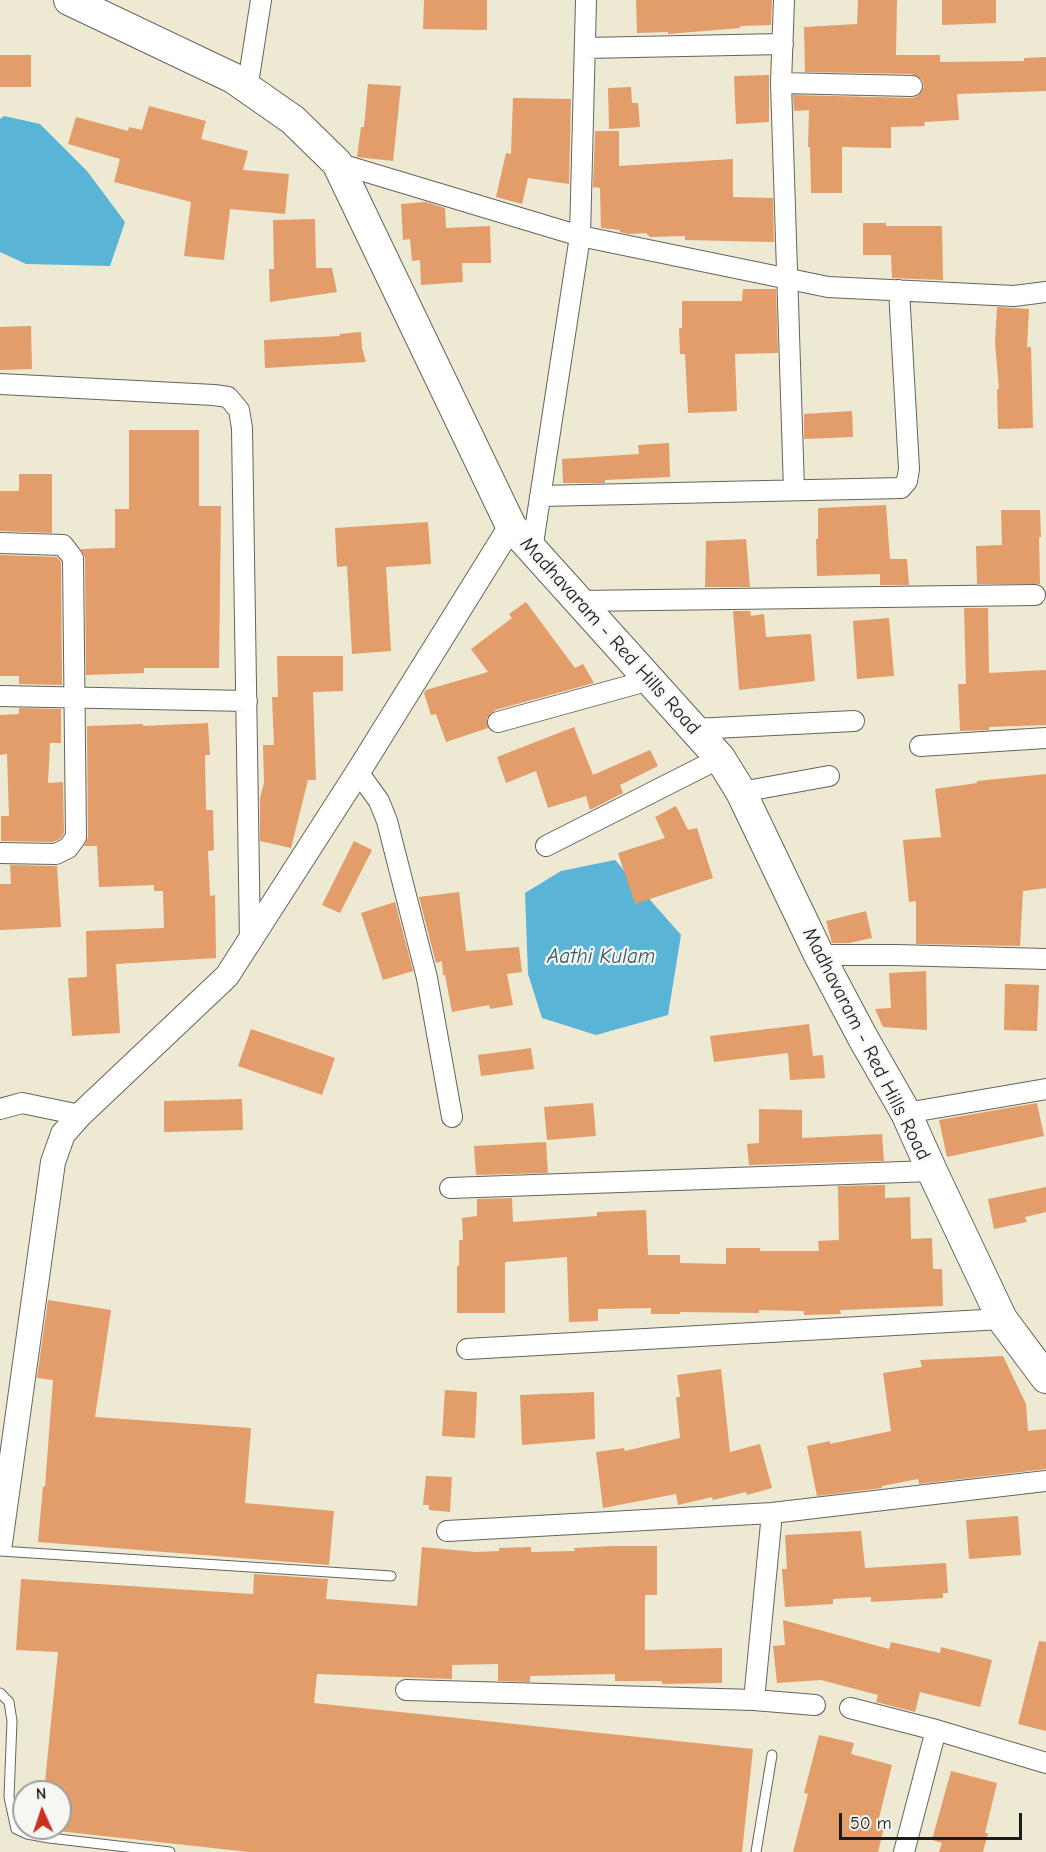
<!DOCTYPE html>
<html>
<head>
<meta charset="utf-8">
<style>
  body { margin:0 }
  #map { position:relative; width:1046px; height:1852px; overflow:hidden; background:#ede9d3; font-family:"Comic Neue",sans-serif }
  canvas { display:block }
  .north { position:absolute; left:12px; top:1780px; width:60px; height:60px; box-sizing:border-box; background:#f6f6f2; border:2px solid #9f9f9c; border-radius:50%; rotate:357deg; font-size:16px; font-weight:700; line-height:24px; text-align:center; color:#1c1c1c }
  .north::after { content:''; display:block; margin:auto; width:21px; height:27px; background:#c8321e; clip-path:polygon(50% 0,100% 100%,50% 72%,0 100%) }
  .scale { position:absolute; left:839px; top:1813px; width:183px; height:27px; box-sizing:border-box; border:3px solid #1c1c1c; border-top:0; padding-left:8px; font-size:18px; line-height:21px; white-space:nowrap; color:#1c1c1c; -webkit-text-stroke:4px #f6f6f2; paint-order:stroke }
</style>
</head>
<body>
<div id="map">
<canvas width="1046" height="1852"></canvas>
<div class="north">N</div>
<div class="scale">50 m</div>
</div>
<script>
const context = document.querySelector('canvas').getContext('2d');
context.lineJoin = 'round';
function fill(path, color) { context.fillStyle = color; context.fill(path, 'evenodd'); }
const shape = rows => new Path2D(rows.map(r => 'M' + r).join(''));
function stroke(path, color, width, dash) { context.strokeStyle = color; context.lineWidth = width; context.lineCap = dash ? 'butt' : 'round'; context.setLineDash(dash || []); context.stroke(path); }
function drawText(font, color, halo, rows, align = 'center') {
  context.font = font + ' "Comic Neue",sans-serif'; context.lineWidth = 4.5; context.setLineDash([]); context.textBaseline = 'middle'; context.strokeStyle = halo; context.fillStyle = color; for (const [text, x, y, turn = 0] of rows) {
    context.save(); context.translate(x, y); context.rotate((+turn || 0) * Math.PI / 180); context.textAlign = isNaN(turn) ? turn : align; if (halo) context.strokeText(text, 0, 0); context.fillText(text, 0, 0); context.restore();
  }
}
const water = shape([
  [4,116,40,124,87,171,125,222,110,266,26,264,0,252,0,119],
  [615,860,681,935,668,1015,596,1035,542,1018,528,974,525,893,561,871]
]);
const building = shape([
  [424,0,487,0,487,30,423,29],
  [636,0,772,0,771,25,740,26,740,28,668,34,668,32,637,33],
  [858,0,897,0,896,55,940,55,940,62,1024,61,1024,58,1046,57,1046,91,957,94,959,120,924,122,925,126,891,127,891,148,842,147,842,193,811,193,810,147,808,147,809,110,794,111,793,95,912,98,918,96,924,87,922,80,912,74,805,72,804,27,857,24],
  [942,0,996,0,996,23,942,25],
  [0,55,31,55,31,87,0,87],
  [769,75,769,122,736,124,734,76],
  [368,84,401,86,393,161,357,157,361,127,364,127],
  [631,87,632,103,638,103,640,127,609,129,608,88],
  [513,98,571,99,569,184,528,178,522,204,496,197,506,153,511,154],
  [149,106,206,121,201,139,248,151,243,170,289,174,285,214,230,209,224,260,184,256,191,202,114,182,120,159,68,144,76,117,128,131,129,127,142,130],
  [595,131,619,131,619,166,733,159,733,197,773,198,774,242,685,240,685,236,650,237,646,233,629,234,620,232,620,230,601,228,600,188,593,187],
  [426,202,445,208,446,228,490,226,491,263,462,263,463,282,421,285,420,260,412,261,410,239,403,240,401,204],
  [315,219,316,268,332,268,337,292,270,302,269,269,274,269,273,220],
  [863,223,886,223,886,226,942,226,943,280,892,278,891,255,863,255],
  [743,289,776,289,778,353,735,354,737,411,688,413,685,354,680,354,679,328,682,328,682,301,742,301],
  [997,307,1029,309,1027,347,1031,347,1033,428,998,429,997,389,999,389,995,343],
  [31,326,32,369,0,370,0,327],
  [361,332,362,348,366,362,265,368,264,340,340,336,339,334],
  [852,411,853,437,804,439,804,414],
  [129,430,199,430,199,506,221,506,219,668,144,668,144,673,86,675,85,558,81,549,115,548,115,509,129,509],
  [669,443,670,477,605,480,605,483,563,483,562,459,639,454,638,445],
  [19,474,52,474,52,533,0,531,0,491,19,491],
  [886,505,890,559,907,559,909,585,880,585,880,574,817,576,816,539,818,539,818,508],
  [1001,510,1040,510,1041,537,1039,537,1040,584,977,584,976,546,1002,545],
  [428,522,431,564,386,567,391,651,352,654,347,566,337,567,335,528],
  [746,539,750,587,705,587,706,541],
  [0,555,57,557,61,562,62,685,19,684,19,676,0,676],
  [526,602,575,668,583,664,594,683,495,710,487,718,488,728,446,742,436,714,431,715,424,693,426,690,488,672,471,649,512,618,509,614],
  [964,608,988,608,989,673,1046,670,1046,725,989,727,989,730,960,731,958,684,966,684],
  [733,611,750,611,751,616,764,614,766,637,811,634,815,681,739,690],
  [889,618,894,676,857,679,853,621],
  [277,656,343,656,343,691,313,692,316,780,308,780,291,848,260,841,260,798,264,783,263,745,274,745,272,697,278,697],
  [19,708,61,709,61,743,50,743,48,783,63,782,64,833,60,839,53,842,1,841,1,816,9,816,7,754,0,755,0,715,19,714],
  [208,723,210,755,205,755,206,810,213,810,214,850,208,851,210,896,215,895,216,958,116,964,120,1033,72,1036,68,978,87,977,86,931,164,928,163,891,154,891,154,885,99,887,97,846,84,846,88,837,87,726,143,724,143,726],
  [574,727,593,775,650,750,658,766,620,785,623,793,590,810,586,796,548,808,536,771,506,783,497,757],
  [1046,774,1046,888,1023,891,1020,946,916,944,916,901,909,902,903,840,941,837,935,789,977,783,977,781],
  [676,806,688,830,697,828,713,878,635,904,618,853,665,838,655,817],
  [354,841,372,850,340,913,322,905],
  [10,865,57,866,61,927,0,930,0,884,11,884],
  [459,892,466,951,519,947,522,972,507,974,513,1005,490,1009,489,1005,452,1012,445,975,443,975,442,961,436,963,419,897],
  [395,902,413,971,383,980,361,913],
  [866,911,872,938,849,943,832,943,826,921],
  [926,971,927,1030,883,1027,875,1009,891,1008,889,973],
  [1005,984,1039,985,1037,1031,1004,1030],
  [809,1024,813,1056,823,1055,825,1078,790,1080,788,1053,714,1062,710,1036],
  [251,1029,335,1058,322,1095,238,1066],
  [531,1048,534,1069,481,1076,478,1055],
  [242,1099,243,1130,164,1132,164,1101],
  [593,1103,596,1136,547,1140,544,1107],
  [1037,1103,1044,1136,947,1157,939,1120],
  [759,1109,802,1110,802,1138,882,1134,884,1161,749,1165,747,1144,759,1143],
  [546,1142,548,1173,476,1175,474,1146],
  [885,1185,885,1198,910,1197,911,1239,932,1238,933,1269,942,1269,943,1306,840,1310,841,1314,804,1315,804,1311,759,1310,759,1313,680,1312,680,1314,651,1314,651,1308,598,1309,598,1321,569,1322,567,1257,505,1262,505,1313,457,1313,457,1266,459,1266,459,1240,463,1240,462,1218,477,1216,477,1199,512,1198,513,1222,597,1216,597,1212,646,1210,648,1255,680,1255,680,1263,726,1264,726,1248,760,1248,760,1251,819,1251,818,1241,839,1240,838,1186],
  [1046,1187,1046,1212,1025,1217,1027,1222,994,1229,988,1199],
  [48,1300,111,1310,95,1417,251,1428,245,1503,334,1511,329,1565,38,1542,43,1486,45,1487,53,1380,37,1378],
  [1003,1356,1026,1404,1028,1431,1046,1429,1046,1469,919,1484,918,1479,882,1486,882,1488,817,1496,807,1446,830,1441,830,1444,891,1431,883,1373,922,1367,920,1360],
  [721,1369,730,1452,760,1444,772,1488,747,1495,746,1492,713,1500,712,1497,678,1505,676,1494,603,1508,596,1452,624,1448,625,1451,680,1438,676,1397,680,1397,677,1375],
  [445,1390,477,1392,475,1438,442,1436],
  [594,1392,595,1439,522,1445,520,1395],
  [426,1476,452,1477,450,1512,429,1510,429,1505,423,1505],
  [1018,1516,1021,1555,969,1559,966,1520],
  [861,1531,865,1568,946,1563,948,1593,943,1593,943,1598,871,1602,871,1597,833,1599,833,1604,785,1607,782,1569,787,1569,785,1535],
  [614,1546,657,1546,657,1595,645,1595,645,1650,722,1648,722,1683,663,1684,661,1681,615,1681,615,1674,530,1676,530,1682,498,1681,498,1664,452,1665,452,1679,317,1674,314,1703,753,1749,742,1852,249,1852,40,1829,60,1828,60,1792,44,1792,58,1652,16,1650,21,1579,253,1594,254,1574,328,1579,326,1599,417,1606,422,1547,476,1552,499,1551,499,1548,531,1547,531,1552,575,1551,574,1548],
  [783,1620,889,1649,891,1642,940,1653,941,1647,992,1660,980,1707,920,1692,915,1712,876,1702,878,1695,821,1680,777,1683,773,1646,785,1645],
  [1039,1641,1046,1642,1046,1731,1018,1724],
  [819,1735,854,1743,851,1754,892,1765,877,1826,884,1828,878,1852,793,1852,808,1794,804,1793],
  [951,1771,997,1783,985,1833,988,1833,983,1852,939,1852,942,1843,932,1840]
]);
const service = shape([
  [0,1551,391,1576],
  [0,1693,9,1702,12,1721,9,1797,16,1829,27,1834,49,1838,170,1852],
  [756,1852,772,1755]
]);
const minor = shape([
  [784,0,781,83,794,490],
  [585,48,783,44],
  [781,83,912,86],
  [247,90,261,0],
  [337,163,580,236,586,0],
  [0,384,214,395,228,397,239,410,242,428,250,943],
  [540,496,901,488,907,481,909,469,899,290],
  [0,543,63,545,73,558,76,837,68,848,56,854,0,853],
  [532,550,580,236,828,287,1014,296,1046,292],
  [578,601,1035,595],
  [0,696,247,701],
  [498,722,650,680],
  [694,729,854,721],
  [920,746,1046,738],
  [358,772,379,801,387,821,427,978,452,1117],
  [741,792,829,776],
  [546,846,720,758],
  [819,955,895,955,1046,959],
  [0,1109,22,1103,80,1115],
  [906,1113,1046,1089],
  [450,1188,932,1171],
  [467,1349,1002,1319],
  [447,1531,772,1513,1046,1481],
  [406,1690,754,1700,815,1705],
  [754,1700,772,1513],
  [850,1708,936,1730],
  [904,1852,936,1730,1046,1763]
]);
const tertiary = shape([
  [0,1543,53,1162,63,1134,80,1115,227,976,358,772,511,526]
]);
const primary = shape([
  [69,0,233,78,293,120,337,163,511,526,720,758,741,792,819,955,863,1038,906,1113,932,1171,1002,1319,1046,1378]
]);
const streetNames = [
  ["Madhavaram - Red Hills Road",610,636,48],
  ["Madhavaram - Red Hills Road",866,1044,63]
];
const waterNames = [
  ["Aathi Kulam",601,957]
];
fill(water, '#59b4d6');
fill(building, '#e29d6a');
stroke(service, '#65645c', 11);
stroke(minor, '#65645c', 22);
stroke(tertiary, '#65645c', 26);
stroke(primary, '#65645c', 32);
stroke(service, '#fff', 9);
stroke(minor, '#fff', 20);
stroke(tertiary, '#fff', 24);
stroke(primary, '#fff', 30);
drawText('20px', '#1c1c1c', '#f6f6f2', streetNames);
drawText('italic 21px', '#345966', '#f6f6f2', waterNames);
</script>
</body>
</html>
